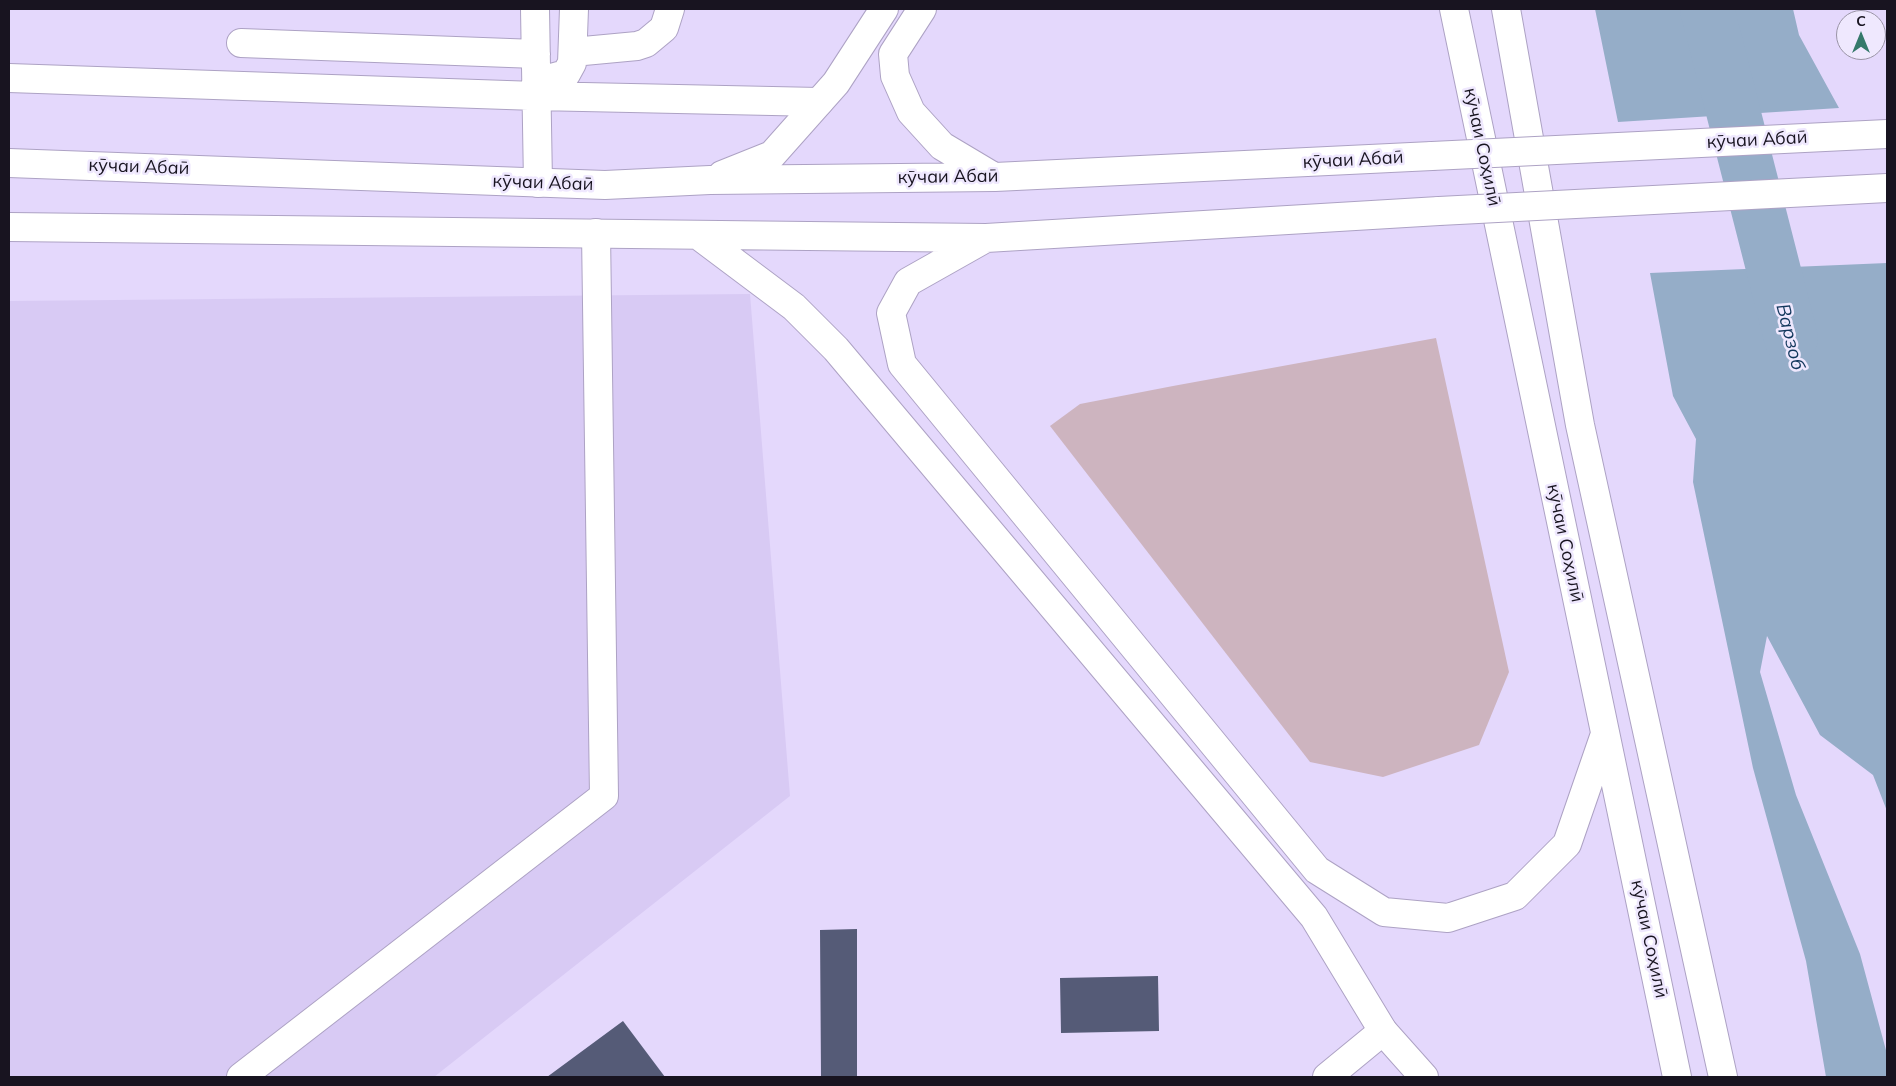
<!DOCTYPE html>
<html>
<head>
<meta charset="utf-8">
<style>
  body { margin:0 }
  #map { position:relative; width:1896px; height:1086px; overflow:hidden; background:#e4d8fc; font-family:Mulish,sans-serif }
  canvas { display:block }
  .frame { position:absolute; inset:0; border:10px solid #181420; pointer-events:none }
  .north { position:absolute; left:1836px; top:10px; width:50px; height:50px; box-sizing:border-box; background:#efe8fe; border:1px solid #9993a5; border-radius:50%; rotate:0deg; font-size:14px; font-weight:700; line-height:20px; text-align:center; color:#181420 }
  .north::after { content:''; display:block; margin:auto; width:18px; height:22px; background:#35796b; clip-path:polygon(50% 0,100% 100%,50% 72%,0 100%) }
</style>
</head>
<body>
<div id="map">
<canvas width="1896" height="1086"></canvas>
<div class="frame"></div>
<div class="north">С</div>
</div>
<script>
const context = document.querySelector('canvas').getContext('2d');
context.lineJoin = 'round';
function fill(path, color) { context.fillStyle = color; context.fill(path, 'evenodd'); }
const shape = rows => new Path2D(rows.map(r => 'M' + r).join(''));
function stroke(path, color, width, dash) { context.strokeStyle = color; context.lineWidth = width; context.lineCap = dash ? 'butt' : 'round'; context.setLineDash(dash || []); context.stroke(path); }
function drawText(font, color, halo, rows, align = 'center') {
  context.font = font + ' Mulish,sans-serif'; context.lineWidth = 5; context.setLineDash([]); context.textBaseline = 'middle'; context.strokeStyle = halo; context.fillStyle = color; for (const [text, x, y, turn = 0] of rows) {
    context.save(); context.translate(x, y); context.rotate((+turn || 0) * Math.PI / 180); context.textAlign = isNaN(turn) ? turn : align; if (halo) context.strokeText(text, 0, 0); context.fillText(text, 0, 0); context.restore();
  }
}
const built = shape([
  [750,294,790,796,434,1077,9,1077,9,301]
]);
const green = shape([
  [1436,338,1509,672,1479,745,1383,777,1310,762,1050,426,1080,404,1173,386]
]);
const water = shape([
  [1595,9,1793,9,1799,35,1839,108,1618,122],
  [1887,263,1887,811,1873,775,1820,735,1767,636,1760,672,1796,795,1860,954,1887,1054,1887,1077,1826,1077,1806,961,1753,768,1693,482,1696,439,1673,396,1650,273]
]);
const river = shape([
  [1707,9,1791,338]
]);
const building = shape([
  [857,929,857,1077,821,1077,820,930],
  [1158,976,1159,1031,1061,1033,1060,978],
  [623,1021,665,1077,547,1077]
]);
const minor = shape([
  [535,9,538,183],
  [241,43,536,54],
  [573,52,637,46,646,43,664,28,670,9],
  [9,78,536,96,819,102],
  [536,82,566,74,572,63,574,9],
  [241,1077,604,796,596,233],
  [1327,1077,1383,1031]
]);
const major = shape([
  [922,9,893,54,895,76,911,112,942,146,994,177],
  [1454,9,1677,1077],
  [1506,9,1580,425,1723,1077],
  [9,163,605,185,710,180,995,177,1432,156],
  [722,175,772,155,836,83,884,9],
  [9,227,986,238,1439,211],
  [698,235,794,307,836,349,1314,917,1383,1031,1424,1077],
  [986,238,908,282,891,313,902,364,1317,870,1384,912,1448,918,1515,896,1567,844,1605,734]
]);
const majorBridge = shape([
  [1432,156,1887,134],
  [1439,211,1887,188]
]);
const streetNames = [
  ["кӯчаи Абаӣ",1757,140,-3],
  ["кӯчаи Соҳилӣ",1482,147,78],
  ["кӯчаи Абаӣ",1353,160,-3],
  ["кӯчаи Абаӣ",139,167,2],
  ["кӯчаи Абаӣ",948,177,-1],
  ["кӯчаи Абаӣ",543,183,2],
  ["кӯчаи Соҳилӣ",1565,543,78],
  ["кӯчаи Соҳилӣ",1649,939,78]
];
const waterNames = [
  ["Варзоб",1790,337,76]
];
fill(built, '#d8caf4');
fill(green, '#cdb4bf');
fill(water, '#95adc8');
stroke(river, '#95adc8', 54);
fill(building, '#555b77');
stroke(minor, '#ada2c4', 30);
stroke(major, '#ada2c4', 30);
stroke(minor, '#fff', 28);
stroke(major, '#fff', 28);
stroke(majorBridge, '#ada2c4', 30, []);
stroke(majorBridge, '#fff', 28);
drawText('18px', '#181420', '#efe8fe', streetNames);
drawText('italic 19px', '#12375c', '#efe8fe', waterNames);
</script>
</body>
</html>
